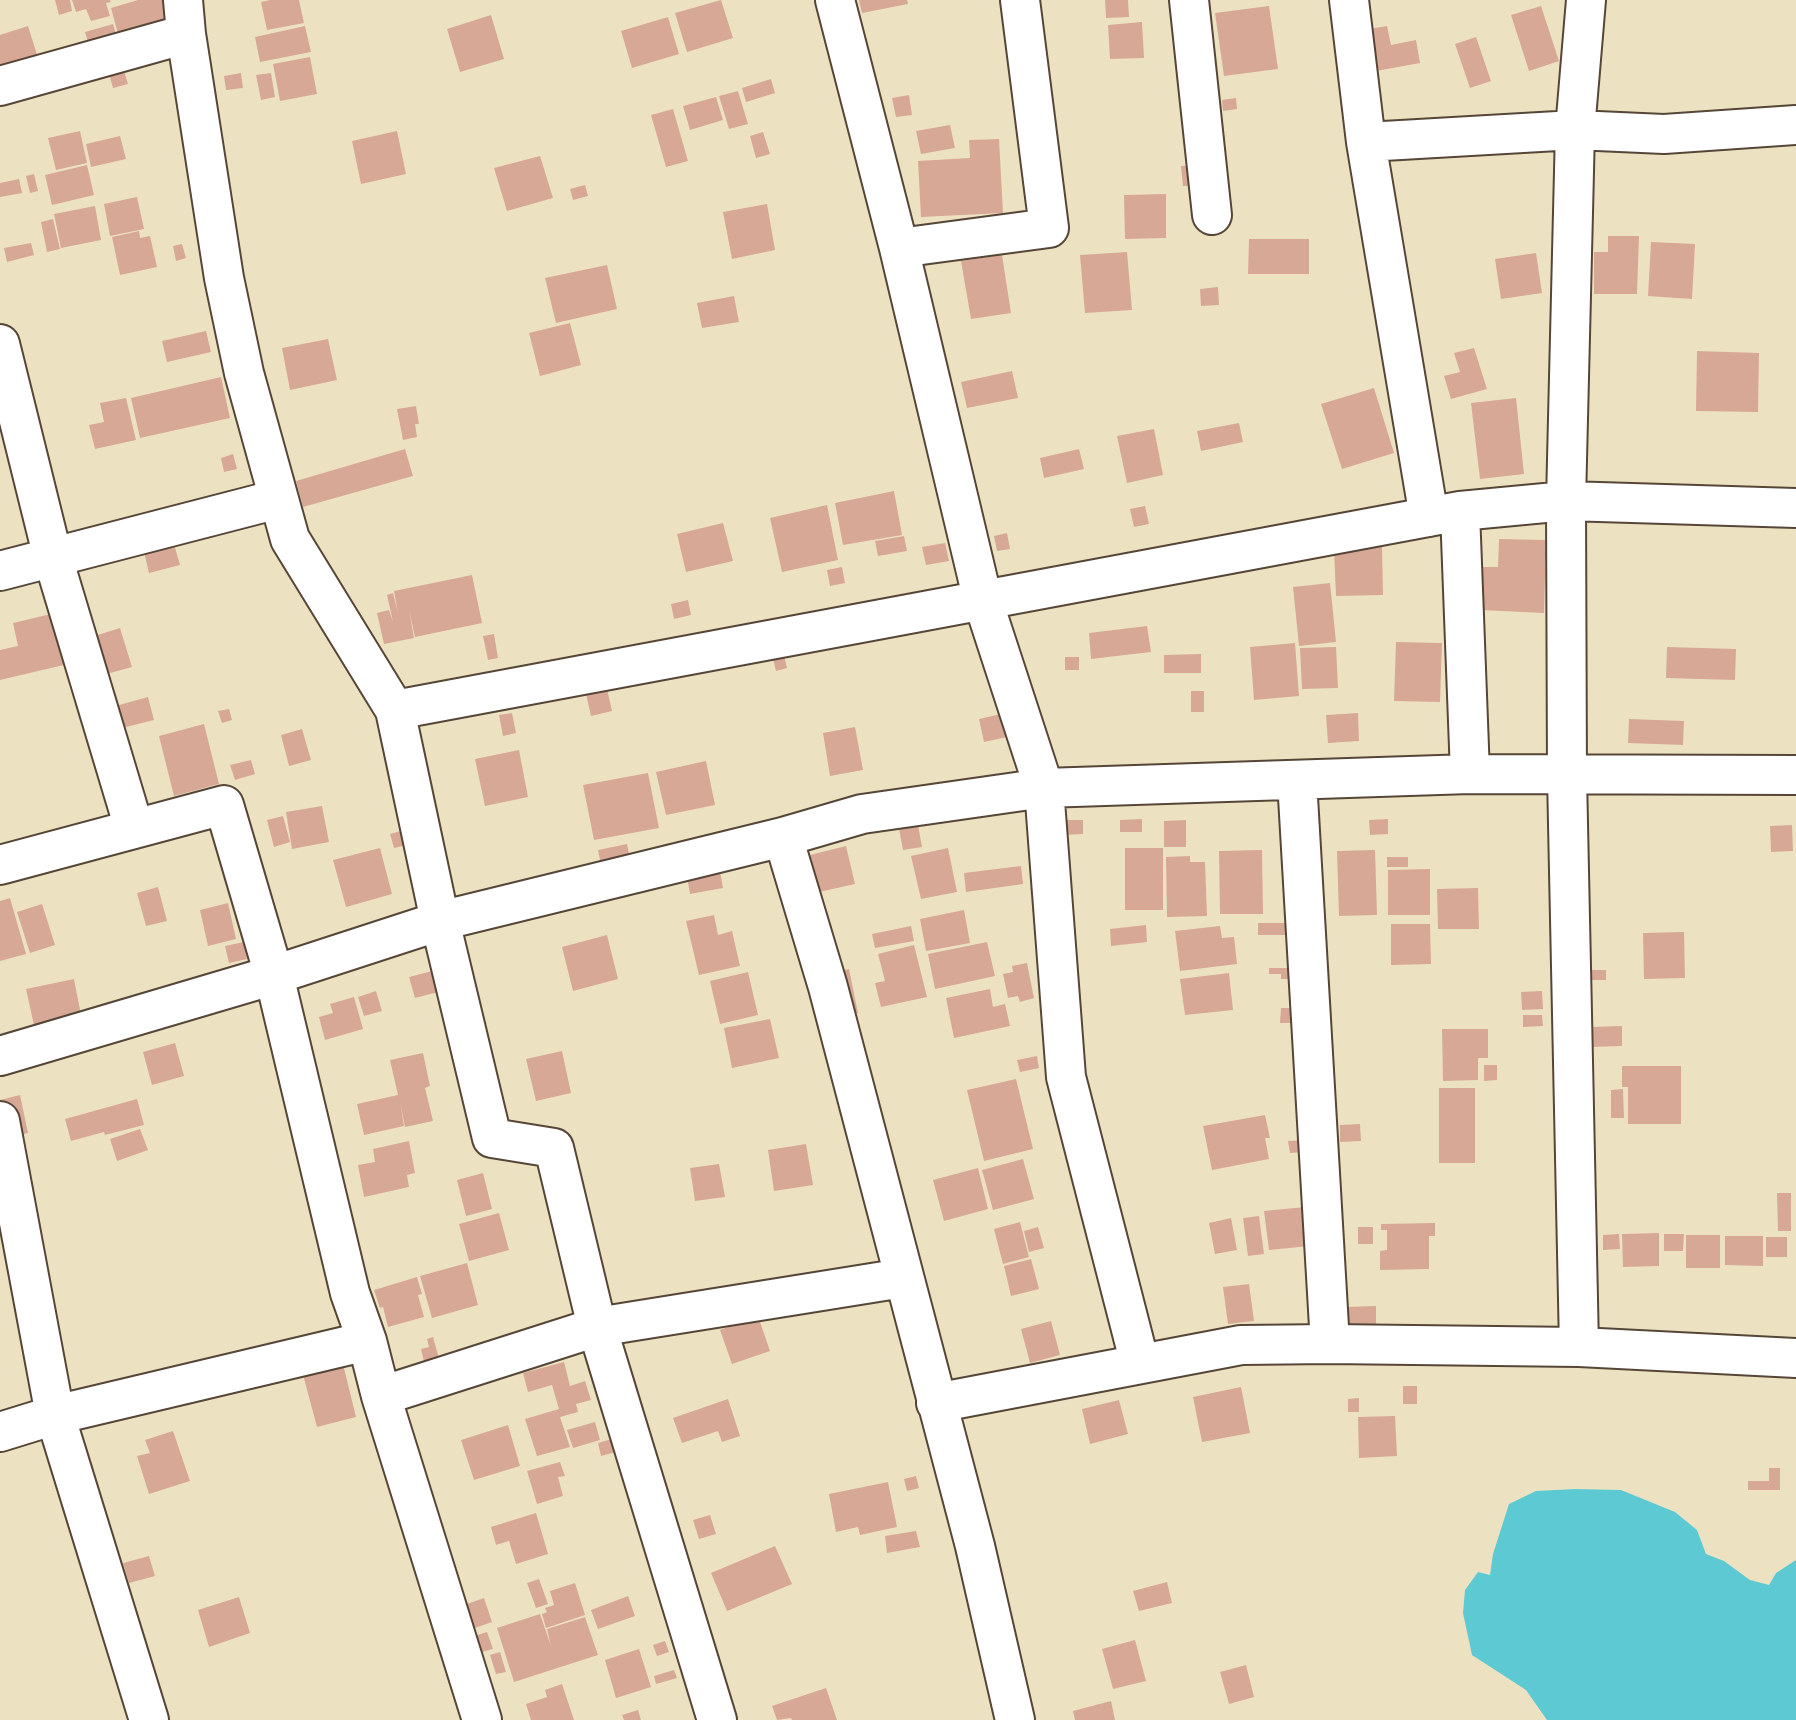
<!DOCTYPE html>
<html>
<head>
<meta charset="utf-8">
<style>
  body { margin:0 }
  canvas { display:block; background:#ece2c2 }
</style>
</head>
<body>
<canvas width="1796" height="1720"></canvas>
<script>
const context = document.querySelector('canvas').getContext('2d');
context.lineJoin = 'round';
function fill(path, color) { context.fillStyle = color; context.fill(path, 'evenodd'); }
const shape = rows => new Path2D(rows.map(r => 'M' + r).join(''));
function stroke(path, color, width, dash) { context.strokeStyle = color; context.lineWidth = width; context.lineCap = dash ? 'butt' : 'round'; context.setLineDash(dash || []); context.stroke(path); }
const water = shape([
  [1575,1489,1621,1490,1675,1512,1697,1530,1706,1554,1724,1561,1750,1580,1769,1585,1776,1573,1796,1560,1796,1720,1547,1720,1526,1690,1472,1655,1463,1613,1465,1590,1478,1572,1490,1575,1493,1554,1509,1504,1536,1491]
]);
const building = shape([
  [55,0,70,0,72,11,59,15],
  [72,0,110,0,111,2,106,3,110,16,91,21,86,9,76,12],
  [138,0,163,0,169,20,118,34,111,8],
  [270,0,299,0,304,23,267,30,261,2],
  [721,0,733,38,687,52,675,13],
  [859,0,907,0,908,4,862,13],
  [1105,0,1128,0,1129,17,1106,18],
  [1269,6,1278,69,1224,76,1215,13],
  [1541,6,1559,61,1529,71,1511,15],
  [491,15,504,59,460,72,447,29],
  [668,17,679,54,632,68,621,31],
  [1142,22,1144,58,1110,59,1108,25],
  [113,24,118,41,90,49,85,32],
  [28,26,39,61,0,73,0,35],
  [305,26,311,52,260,62,255,37],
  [1387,26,1391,45,1416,40,1420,63,1376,71,1369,29],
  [1476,37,1491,81,1470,88,1455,44],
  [310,57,317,94,280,101,273,64],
  [123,68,128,84,113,88,109,73],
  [241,73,243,88,226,90,224,76],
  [271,73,275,97,261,100,256,75],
  [771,79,775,93,746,102,742,88],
  [738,91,748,124,729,129,719,96],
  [909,95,912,115,896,117,892,98],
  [716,97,723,120,690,130,683,106],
  [1236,98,1237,109,1223,111,1222,100],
  [673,109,688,161,666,167,651,115],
  [950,125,955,148,921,154,916,131],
  [80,131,87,163,56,170,48,138],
  [397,131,406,174,361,184,352,141],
  [763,132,770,154,756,158,750,136],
  [120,136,126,159,91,167,86,144],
  [999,139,1003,213,921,217,918,161,970,158,969,140],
  [540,156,553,198,507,211,494,168],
  [87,165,94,195,52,205,45,175],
  [1200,165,1202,185,1183,186,1181,166],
  [34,174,38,191,30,193,26,176],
  [19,179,22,193,0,197,0,183],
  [585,185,588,196,573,200,570,189],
  [1166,194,1166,238,1125,239,1124,195],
  [137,197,144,229,110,236,104,204],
  [767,204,775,250,732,259,723,212],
  [95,206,101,240,61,248,54,214],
  [53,219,60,249,47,252,41,222],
  [139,231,140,238,150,236,157,267,120,275,112,237],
  [1608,236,1639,236,1637,294,1594,294,1594,252,1608,252],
  [1249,239,1309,239,1309,274,1248,274],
  [1651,242,1695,244,1692,299,1648,296],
  [31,243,34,255,7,262,4,248],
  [182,244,186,258,176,261,173,246],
  [1127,252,1132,310,1085,313,1080,255],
  [1536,253,1542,293,1501,299,1495,259],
  [1002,255,1011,313,971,319,961,261],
  [607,265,617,309,556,323,545,278],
  [1218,287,1219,305,1201,306,1200,289],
  [734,296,739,322,702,328,697,303],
  [570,323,581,365,540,376,529,333],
  [206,331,211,352,167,362,162,341],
  [328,339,337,380,290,390,282,348],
  [1474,348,1487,389,1451,399,1444,376,1460,372,1454,353],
  [1697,351,1759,353,1758,412,1696,411],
  [1012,371,1018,398,967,408,961,382],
  [221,377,230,418,140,438,131,398],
  [1374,388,1394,453,1342,469,1321,404],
  [126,398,136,440,95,449,89,425,104,422,100,403],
  [1516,398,1524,474,1480,479,1471,403],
  [416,406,419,424,415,424,417,437,403,440,397,409],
  [1239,423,1243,442,1201,451,1197,431],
  [1154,429,1163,475,1127,483,1117,436],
  [405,449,413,476,303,507,296,481],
  [1079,449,1084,469,1044,478,1040,458],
  [233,454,237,469,224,472,221,458],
  [894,491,902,535,843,545,835,503],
  [827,505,838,560,782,572,770,518],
  [1145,506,1149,524,1134,527,1130,509],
  [723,523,733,561,686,572,677,534],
  [1007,533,1010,549,997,551,994,536],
  [904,536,907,551,878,556,875,541],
  [1499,539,1546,540,1544,613,1481,610,1483,567,1498,567],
  [945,543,949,561,926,565,922,547],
  [174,544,180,565,149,573,144,552],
  [1382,547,1383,595,1336,596,1334,549],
  [842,567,845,583,830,586,827,570],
  [472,575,482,623,415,637,409,610,414,638,384,644,377,613,389,610,393,622,387,595,393,593,398,613,394,591],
  [1330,583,1336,642,1299,646,1293,587],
  [688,600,691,615,674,619,671,604],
  [55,613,68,664,0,680,0,650,18,646,13,623],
  [1147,626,1151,652,1091,659,1089,633],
  [120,628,132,667,103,675,91,637],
  [494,634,498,658,488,660,483,636],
  [1396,642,1442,643,1440,702,1394,701],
  [1295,643,1299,696,1254,700,1250,647],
  [1336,647,1338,688,1302,689,1300,648],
  [1667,647,1736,649,1735,680,1666,678],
  [783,651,787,668,776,671,772,654],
  [1201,654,1201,673,1164,673,1164,655],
  [1065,657,1079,657,1079,670,1065,670],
  [607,689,612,711,591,716,586,694],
  [1191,691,1204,691,1204,712,1191,712],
  [148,697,154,720,118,729,112,707],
  [229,709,232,720,222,723,218,711],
  [512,713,516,733,503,736,499,715],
  [1358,713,1359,741,1328,743,1326,715],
  [1001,714,1007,737,984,742,979,719],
  [1629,719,1684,721,1683,745,1628,743],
  [204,724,219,784,174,796,159,736],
  [855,727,863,770,830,776,823,733],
  [302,729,311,760,289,766,281,735],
  [519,750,528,797,485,806,475,759],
  [251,760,255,774,235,780,230,765],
  [706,761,715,805,666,815,656,772],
  [648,773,659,828,594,840,583,785],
  [322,806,329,842,292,849,286,812],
  [283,816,290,842,274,847,267,820],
  [1142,819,1142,832,1120,832,1120,820],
  [1388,819,1388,834,1370,835,1369,820],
  [1062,820,1083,820,1083,834,1063,835],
  [1186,820,1186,847,1164,847,1164,821],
  [918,825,922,847,903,850,899,829],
  [1792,825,1793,851,1771,852,1770,826],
  [408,829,412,844,394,848,390,834],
  [627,844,631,864,602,870,598,850],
  [846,846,855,884,819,892,810,855],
  [380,848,392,894,346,907,333,860],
  [948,848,957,892,921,899,911,856],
  [1125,848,1163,848,1163,910,1125,910],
  [1262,850,1263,914,1220,914,1219,851],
  [1375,850,1377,915,1339,916,1337,851],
  [1190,856,1190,862,1205,862,1207,916,1167,917,1166,857],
  [1387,857,1408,857,1408,867,1387,867],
  [1021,866,1023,884,966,892,964,873],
  [1430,869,1430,915,1388,915,1388,870],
  [720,871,723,888,690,894,687,877],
  [158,887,167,921,146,926,137,893],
  [1478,888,1479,929,1438,929,1437,889],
  [10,898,26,954,0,961,0,901],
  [228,903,236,939,208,946,200,910],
  [42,904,55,945,30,953,17,912],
  [964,910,970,943,926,951,920,919],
  [714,915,718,935,732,931,740,966,699,975,686,921],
  [1258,923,1290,923,1290,935,1258,935],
  [1391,924,1430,924,1431,964,1391,965],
  [1146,925,1147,942,1111,946,1110,929],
  [911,926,914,941,875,948,872,934],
  [1220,926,1222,938,1234,937,1237,964,1180,971,1175,931],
  [1684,932,1685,978,1644,979,1643,933],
  [607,935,618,979,573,991,562,947],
  [244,942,247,959,229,963,225,946],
  [987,942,995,976,935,989,928,954],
  [914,945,927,997,881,1007,875,983,885,981,878,954],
  [1027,963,1034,998,1020,1002,1018,996,1008,998,1003,974,1013,972,1012,966],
  [1269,968,1298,968,1298,979,1281,979,1281,974,1269,974],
  [440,969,446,990,415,998,409,977],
  [849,969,858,1013,840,1016,831,973],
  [1589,970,1606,970,1606,980,1589,980],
  [748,972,758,1015,720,1024,710,981],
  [1229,973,1233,1010,1185,1015,1180,979],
  [74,979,82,1020,35,1030,26,989],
  [990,989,993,1007,1005,1004,1010,1026,954,1038,946,998],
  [376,991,382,1011,364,1016,358,997],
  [1542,991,1543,1009,1522,1010,1521,992],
  [354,997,363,1029,325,1040,319,1017,333,1013,330,1004],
  [1281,1008,1296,1008,1296,1023,1280,1023],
  [1523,1015,1542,1015,1543,1026,1523,1027],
  [770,1019,779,1058,732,1068,724,1028],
  [1622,1026,1622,1046,1591,1047,1590,1027],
  [1442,1029,1488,1029,1488,1058,1478,1058,1478,1080,1443,1081],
  [175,1043,184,1076,152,1085,143,1052],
  [562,1051,571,1093,536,1101,526,1059],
  [423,1053,430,1086,425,1088,433,1121,405,1127,400,1102,404,1126,364,1135,357,1104,398,1095,390,1060],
  [1037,1056,1039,1068,1020,1072,1017,1060],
  [1484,1065,1497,1065,1497,1080,1484,1081],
  [1622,1066,1681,1066,1681,1124,1628,1124,1628,1087,1622,1087],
  [1016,1079,1033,1149,984,1161,967,1090],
  [1439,1088,1475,1088,1475,1163,1439,1163],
  [1623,1089,1624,1118,1611,1118,1611,1090],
  [20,1095,28,1133,7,1138,0,1100],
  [137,1099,144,1125,105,1135,104,1132,71,1141,65,1119],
  [1265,1115,1270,1138,1265,1138,1269,1159,1212,1170,1203,1126],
  [1360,1124,1361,1141,1340,1142,1340,1125],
  [140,1129,148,1150,117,1161,110,1139],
  [1304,1140,1305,1152,1290,1153,1288,1141],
  [409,1141,415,1173,407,1175,409,1187,364,1197,358,1165,375,1162,373,1149],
  [806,1144,813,1185,774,1191,768,1150],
  [1023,1159,1034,1199,993,1210,982,1170],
  [719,1164,725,1197,695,1201,690,1168],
  [978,1168,988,1209,944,1221,933,1180],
  [483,1173,492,1209,466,1216,457,1180],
  [1777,1193,1791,1193,1791,1231,1778,1231],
  [1305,1207,1309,1246,1269,1250,1264,1211],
  [499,1213,509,1250,469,1261,459,1224],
  [1259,1216,1264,1254,1248,1256,1243,1218],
  [1231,1218,1237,1250,1215,1254,1209,1223],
  [1020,1222,1029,1257,1003,1264,994,1229],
  [1435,1223,1435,1236,1429,1236,1429,1269,1380,1270,1380,1251,1387,1250,1387,1230,1381,1230,1381,1224],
  [1038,1227,1044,1248,1029,1252,1024,1231],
  [1358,1227,1373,1227,1373,1244,1358,1244],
  [1659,1233,1659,1266,1623,1267,1622,1234],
  [1619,1234,1620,1249,1603,1250,1603,1235],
  [1664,1234,1684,1234,1683,1251,1664,1251],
  [1686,1235,1720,1235,1720,1268,1686,1268],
  [1725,1236,1763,1236,1763,1266,1725,1265],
  [1766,1237,1787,1237,1787,1257,1766,1257],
  [1031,1259,1039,1289,1011,1296,1004,1266],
  [467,1263,478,1305,432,1318,420,1276],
  [417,1277,422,1294,418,1295,424,1317,388,1327,383,1307,380,1308,374,1290],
  [1249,1284,1254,1321,1228,1324,1223,1287],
  [1376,1306,1376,1327,1344,1328,1344,1307],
  [758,1316,770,1351,732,1364,720,1330],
  [1051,1321,1060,1355,1030,1363,1021,1329],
  [433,1337,440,1362,425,1366,421,1349,429,1347,427,1339],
  [342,1360,356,1417,317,1427,302,1371],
  [564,1362,570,1386,585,1381,591,1400,576,1404,578,1412,560,1417,570,1447,537,1456,525,1419,559,1409,552,1385,528,1392,523,1373],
  [1403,1386,1417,1386,1417,1404,1403,1404],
  [1241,1387,1250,1433,1202,1442,1193,1397],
  [1359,1398,1359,1412,1348,1412,1348,1399],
  [728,1399,740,1436,722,1442,718,1431,682,1443,673,1418],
  [1119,1400,1128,1434,1090,1444,1082,1409],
  [1395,1416,1397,1456,1359,1458,1358,1417],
  [595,1422,600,1440,573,1448,567,1430],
  [508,1425,520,1466,474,1480,461,1440],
  [173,1431,190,1481,149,1494,137,1456,150,1453,145,1440],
  [612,1439,616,1452,601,1456,598,1443],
  [560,1462,565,1476,558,1477,563,1496,537,1504,527,1471],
  [1769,1468,1780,1468,1780,1490,1748,1490,1748,1481,1769,1481],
  [916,1476,919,1488,907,1491,904,1479],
  [888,1482,897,1527,860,1535,858,1527,836,1532,829,1494],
  [536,1513,548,1554,516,1564,509,1541,496,1545,491,1527],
  [710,1515,716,1534,699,1539,693,1520],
  [916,1531,920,1547,887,1553,885,1536],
  [775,1546,792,1584,727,1611,711,1573],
  [149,1556,155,1576,129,1583,123,1563],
  [539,1579,548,1604,536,1608,527,1583],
  [1167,1582,1172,1603,1139,1611,1133,1591],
  [575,1583,585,1615,546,1628,542,1614,547,1612,545,1608,554,1605,550,1591],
  [628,1596,635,1616,598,1629,591,1610],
  [239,1597,250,1633,209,1647,198,1610],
  [484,1598,492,1622,472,1629,464,1605],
  [540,1614,551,1646,547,1629,585,1617,598,1655,514,1682,497,1628],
  [487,1632,493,1649,478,1653,474,1636],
  [1135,1640,1146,1681,1113,1689,1102,1649],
  [665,1641,669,1652,657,1656,653,1645],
  [639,1649,651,1687,616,1698,605,1660],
  [500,1652,506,1672,496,1674,490,1655],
  [1246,1665,1254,1697,1229,1704,1220,1672],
  [674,1670,677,1678,656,1684,654,1676],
  [562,1684,574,1720,531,1720,526,1704,547,1697,545,1690],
  [826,1688,837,1720,792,1720,791,1718,777,1720,772,1706],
  [1111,1701,1115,1720,1075,1720,1073,1711],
  [638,1710,641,1720,624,1720,622,1715]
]);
const minor = shape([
  [183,0,186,34,224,278,244,373,290,539,395,710,440,921,492,1138,554,1148,597,1327,717,1720],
  [835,0,899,248,983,601,1044,788,1066,1077,1140,1364],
  [1189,0,1212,215],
  [1349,0,1366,142,1429,517],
  [0,86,186,34],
  [1366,142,1575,130,1664,134,1796,125],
  [899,248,1049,228,1020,0],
  [0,344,53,558,134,828],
  [1460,511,1470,774],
  [0,571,278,499],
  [395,710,1460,511,1566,501,1796,508],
  [1297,780,1330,1344],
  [783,837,828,987,975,1546,1015,1720],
  [0,865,224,805,274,975,350,1293,367,1341,381,1396,482,1720],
  [0,1056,274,975,440,921,783,837,862,814,1044,788,1470,774,1796,775],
  [0,1121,55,1415,149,1720],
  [1579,1347,1567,776,1566,501,1575,130,1586,0],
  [381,1396,597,1327,903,1278],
  [936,1403,1241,1345,1330,1344,1579,1347,1796,1358],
  [0,1432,55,1415,367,1341]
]);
fill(water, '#5dcad3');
fill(building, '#d8a896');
stroke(minor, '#564637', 42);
stroke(minor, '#fff', 38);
</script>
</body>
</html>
